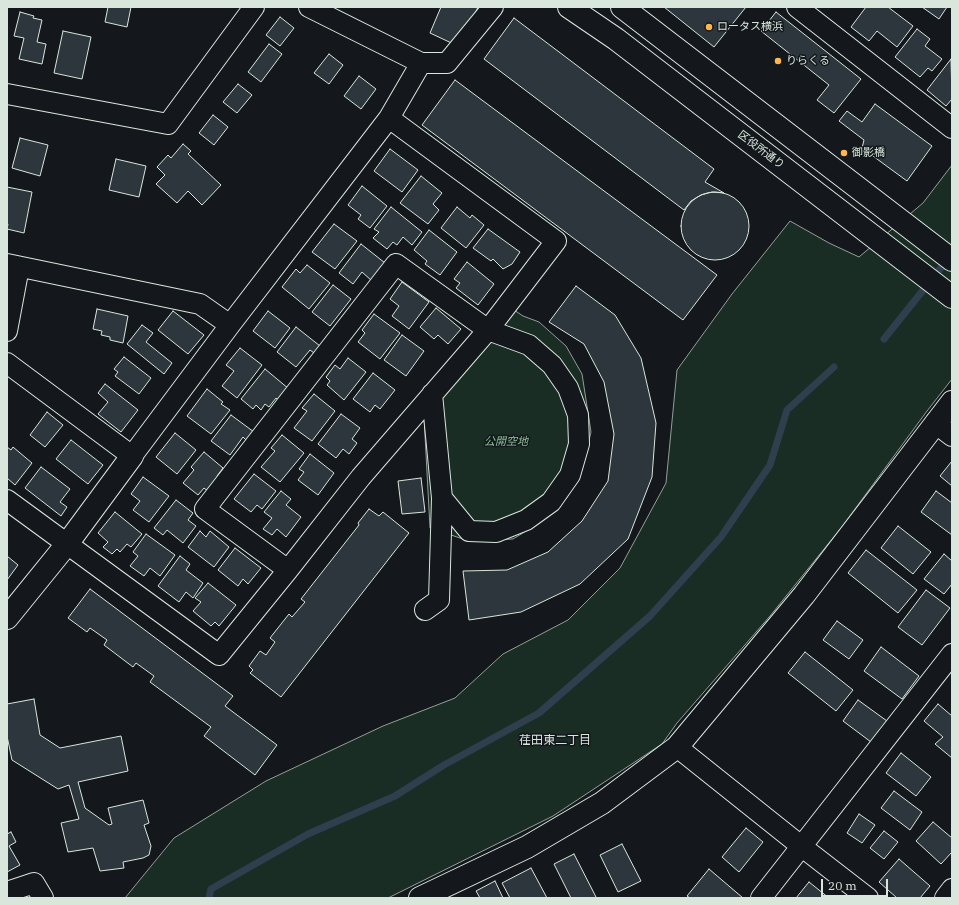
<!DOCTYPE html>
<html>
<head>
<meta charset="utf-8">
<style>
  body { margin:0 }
  #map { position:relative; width:959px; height:905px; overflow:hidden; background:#14181c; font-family:"IBM Plex Serif",serif }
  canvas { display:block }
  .frame { position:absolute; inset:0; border:8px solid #d8e6dc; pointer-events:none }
  .scale { position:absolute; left:821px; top:879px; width:67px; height:18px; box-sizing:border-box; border:2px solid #d8e6dc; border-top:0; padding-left:5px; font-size:12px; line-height:14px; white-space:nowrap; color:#d8e6dc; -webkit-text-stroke:3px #14181c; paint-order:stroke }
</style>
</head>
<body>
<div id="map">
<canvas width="959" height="905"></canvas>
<div class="frame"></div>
<div class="scale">20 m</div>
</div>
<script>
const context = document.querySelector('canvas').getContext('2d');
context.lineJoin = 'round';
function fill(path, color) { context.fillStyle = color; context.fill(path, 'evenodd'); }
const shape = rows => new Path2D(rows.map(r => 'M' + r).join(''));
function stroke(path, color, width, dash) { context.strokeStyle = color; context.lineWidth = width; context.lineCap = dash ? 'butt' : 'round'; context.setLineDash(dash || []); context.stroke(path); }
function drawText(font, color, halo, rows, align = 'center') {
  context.font = font + ' "IBM Plex Serif","Noto Sans JP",serif'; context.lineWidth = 3; context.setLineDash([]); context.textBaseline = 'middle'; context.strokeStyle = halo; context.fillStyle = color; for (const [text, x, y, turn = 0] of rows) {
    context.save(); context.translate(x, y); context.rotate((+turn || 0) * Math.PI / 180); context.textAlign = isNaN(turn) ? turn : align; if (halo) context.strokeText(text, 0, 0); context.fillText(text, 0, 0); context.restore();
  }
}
const green = shape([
  [952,165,952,379,927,411,841,528,770,616,677,723,662,744,553,816,388,898,125,898,174,838,266,781,383,726,455,698,503,654,568,620,620,568,666,483,677,370,732,294,790,221,829,243,859,257,923,203,952,165],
  [511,308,523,316,539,322,566,346,582,374,591,432,582,470,566,499,541,522,513,539,469,541,430,528,424,417,511,308]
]);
const stream = shape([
  [884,339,948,259],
  [209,898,211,889,308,834,395,796,444,765,539,713,650,616,721,537,770,465,787,410,834,367]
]);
const building = shape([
  [108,7,131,7,127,27,105,22,108,7],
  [441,7,478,7,460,47,430,33,441,7],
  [664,7,746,7,714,47,664,7],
  [866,7,888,7,913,26,897,47,877,31,869,41,851,27,866,7],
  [922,7,947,7,939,19,922,7],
  [20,12,34,16,33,18,42,20,37,42,46,44,42,64,19,59,24,38,14,36,20,12],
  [776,12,861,79,834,113,817,100,829,85,761,31,776,12],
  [280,17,294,28,280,46,266,35,280,17],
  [514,18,714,169,705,182,724,193,712,192,701,195,691,201,684,210,484,59,514,18],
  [917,29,930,39,925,46,942,59,932,71,928,68,920,77,895,57,917,29],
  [63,31,91,37,82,79,54,73,63,31],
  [269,44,282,54,261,82,248,72,269,44],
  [329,54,343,65,329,84,314,73,329,54],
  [951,59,952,99,946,106,927,90,951,59],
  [359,76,376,89,361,109,344,96,359,76],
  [455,80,717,275,683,320,422,125,455,80],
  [238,84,252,95,237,113,223,102,238,84],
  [875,104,932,146,907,181,862,148,864,140,839,121,847,111,862,122,875,104],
  [213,115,228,127,214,145,199,133,213,115],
  [20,138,48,145,40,176,12,168,20,138],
  [183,144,191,151,188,154,221,185,202,205,188,191,177,203,156,184,165,175,157,167,168,155,171,158,183,144],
  [390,149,418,170,402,192,374,171,390,149],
  [116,159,146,166,139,197,109,190,116,159],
  [421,176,442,193,433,204,439,210,428,224,400,203,421,176],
  [362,186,387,206,370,228,358,219,361,215,348,205,362,186],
  [7,187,32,192,24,233,7,229,8,224,7,224,7,187],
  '681 226a34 34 0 1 1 68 0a34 34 0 1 1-68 0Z',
  [391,207,422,232,412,245,403,237,397,245,393,242,387,249,373,238,379,232,374,229,391,207],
  [457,207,470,218,472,215,484,225,466,248,441,228,457,207],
  [334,224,357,241,335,269,312,252,334,224],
  [488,229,520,252,512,264,503,269,493,259,491,261,473,248,488,229],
  [429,230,457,252,440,275,425,264,427,261,414,250,429,230],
  [361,244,385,263,372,281,362,272,353,284,339,273,361,244],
  [467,262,494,284,478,305,456,288,460,283,454,279,467,262],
  [307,265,330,283,309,309,282,287,296,269,300,273,307,265],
  [402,282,429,302,409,329,392,316,399,306,390,299,402,282],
  [333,285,351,299,330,326,312,312,333,285],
  [576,286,615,315,641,358,656,423,652,477,628,539,580,584,521,612,469,620,463,571,507,570,548,552,582,521,608,481,614,434,604,382,584,344,549,322,576,286],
  [436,308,461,329,448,344,438,335,434,339,420,327,436,308],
  [97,309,128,316,123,343,110,340,110,337,101,335,102,331,93,329,97,309],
  [173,311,204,335,188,354,158,330,173,311],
  [268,311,290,328,275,348,253,331,268,311],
  [374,314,400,333,380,359,358,342,365,333,362,330,374,314],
  [142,325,153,333,146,342,172,363,164,374,127,344,142,325],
  [296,327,320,346,314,353,310,350,296,367,277,352,296,327],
  [402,335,424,351,406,376,384,360,402,335],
  [240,348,262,365,237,398,222,386,234,371,226,365,240,348],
  [124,357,151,378,139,394,115,376,118,372,114,369,124,357],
  [348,358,366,372,344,400,327,385,330,381,326,377,335,365,340,369,348,358],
  [265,369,289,389,279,401,276,398,269,407,265,404,261,410,256,405,253,409,241,399,265,369],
  [373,373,395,390,380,409,375,405,370,412,353,399,373,373],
  [105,384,138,410,121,432,98,414,108,402,98,393,105,384],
  [207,389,223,402,221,404,230,410,211,434,187,416,207,389],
  [314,394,335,411,312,441,294,428,307,411,302,408,314,394],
  [47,412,63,425,45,447,30,435,47,412],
  [341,414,360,428,352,439,357,443,349,454,343,449,336,458,318,444,341,414],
  [231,415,254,432,247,441,243,437,230,455,211,441,231,415],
  [175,433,196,450,177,474,156,457,175,433],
  [282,435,304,453,280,482,261,467,275,451,271,448,282,435],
  [71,440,103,465,88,484,56,459,71,440],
  [7,447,11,450,13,447,32,463,15,485,7,478,7,447],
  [204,452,223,468,217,476,220,478,209,492,204,488,198,495,183,483,194,470,191,467,204,452],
  [310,454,334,473,318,495,298,480,304,472,299,469,310,454],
  [952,461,952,486,940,476,952,461],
  [41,467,70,489,60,502,67,507,61,516,25,488,41,467],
  [254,474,276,491,262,509,257,505,251,512,234,499,254,474],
  [143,477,169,496,149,522,133,510,140,501,131,494,143,477],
  [421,478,425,512,402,514,398,481,421,478],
  [281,491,291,499,286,505,301,517,286,537,277,529,272,535,263,529,272,518,264,512,281,491],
  [936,491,952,503,952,535,921,512,936,491],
  [176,500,193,513,188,520,196,526,183,543,167,530,163,535,154,528,176,500],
  [369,509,379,516,383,512,409,533,281,697,250,673,253,670,249,666,260,651,266,655,275,642,270,638,289,614,292,617,305,602,301,599,359,525,358,523,369,509],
  [115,512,142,534,131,547,127,544,120,552,117,549,112,554,103,547,108,542,98,533,115,512],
  [898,526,931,552,913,574,881,548,898,526],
  [200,531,206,537,210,531,229,547,214,567,188,547,200,531],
  [146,534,175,555,160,576,150,568,144,576,130,566,138,556,133,552,146,534],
  [235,548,261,568,248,584,243,579,238,586,218,570,235,548],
  [866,550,917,590,898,613,848,573,866,550],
  [944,554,952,561,952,584,944,594,924,579,944,554],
  [7,556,18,565,7,580,7,556],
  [180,556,190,564,186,570,203,583,193,598,186,592,179,602,158,586,180,556],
  [208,583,236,605,219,626,215,622,211,626,193,611,201,602,195,598,208,583],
  [90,589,233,696,225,706,277,745,255,775,204,736,211,727,150,682,154,676,136,663,133,667,104,645,107,640,90,628,87,632,68,618,90,589],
  [926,590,950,608,922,645,898,627,926,590],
  [837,621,863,640,849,659,823,640,837,621],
  [881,647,919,676,902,699,864,671,881,647],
  [805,652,853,690,836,711,788,673,805,652],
  [34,699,40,735,60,748,121,736,128,771,78,782,85,808,109,825,112,824,108,808,143,800,149,823,144,825,151,846,149,855,143,858,123,862,124,868,100,871,93,848,68,852,61,823,79,819,69,785,58,789,12,760,7,736,7,704,34,699],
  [858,700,887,721,871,742,843,721,858,700],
  [938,704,952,716,952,758,935,744,943,737,924,721,938,704],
  [901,753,931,777,916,796,886,773,901,753],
  [894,791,922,812,910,830,881,808,894,791],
  [859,814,875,825,862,843,847,833,859,814],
  [933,822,952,838,952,852,941,864,916,841,933,822],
  [746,828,763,842,739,872,722,857,746,828],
  [884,831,898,842,884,859,870,848,884,831],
  [11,832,16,842,9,846,20,865,7,872,7,834,11,832],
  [622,844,641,881,618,892,600,855,622,844],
  [574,854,596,897,593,898,571,898,554,864,574,854],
  [899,859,930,886,920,898,897,898,879,882,899,859],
  [531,868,547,898,510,898,502,883,531,868],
  [709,869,743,898,690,898,687,896,709,869],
  [495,881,503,898,480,898,476,891,495,881],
  [809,882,829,898,796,898,809,882]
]);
const street = shape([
  [797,7,952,128],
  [421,63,447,63,493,7],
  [7,94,168,124,254,7],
  [7,264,200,304,230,325],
  [7,331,19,267],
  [7,363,132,456,230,325,389,118,421,63,309,7],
  [935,423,952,436],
  [7,500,219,655,288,570,361,477,488,330,556,241,389,118],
  [288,570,205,509,396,264,488,330,529,345,552,365,568,388,578,415,579,444,570,475,551,502,526,520,496,532,469,531,442,498],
  [425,610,439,600,442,498,432,394],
  [677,747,801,846,868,898],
  [7,892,34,883,43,898],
  [761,898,952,654],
  [945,898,952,889]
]);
const secondary = shape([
  [569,7,616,39,952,297],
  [622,7,952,260],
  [7,618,67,544,132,456],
  [420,898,527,847,602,803,677,747,804,595,952,402]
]);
const markers = [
  [709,27,4,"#ffb74d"],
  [778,61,4,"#ffb74d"],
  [844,153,4,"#ffb74d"]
];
const poiNames = [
  ["ロータス横浜",717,27],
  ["りらくる",786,61],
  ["御影橋",852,153]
];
const streetNames = [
  ["区役所通り",761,150,37]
];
const parkNames = [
  ["公開空地",506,442]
];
const neighbourhoodNames = [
  ["荏田東二丁目",555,741]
];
fill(green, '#1a2d24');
stroke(green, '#939e99', 1);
stroke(stream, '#2f3f4d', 7);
fill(building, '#2c363c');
stroke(building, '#d8e6dc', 1);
stroke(street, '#d8e6dc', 22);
stroke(secondary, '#d8e6dc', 24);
stroke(street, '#14181c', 20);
stroke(secondary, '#14181c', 22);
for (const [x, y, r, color] of markers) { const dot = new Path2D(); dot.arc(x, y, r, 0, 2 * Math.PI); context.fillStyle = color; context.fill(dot); stroke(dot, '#14181c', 1.5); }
drawText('11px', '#d8e6dc', '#14181c', poiNames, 'left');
drawText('11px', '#d8e6dc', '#14181c', streetNames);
drawText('italic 11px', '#8ac095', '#14181c', parkNames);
drawText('12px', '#d8e6dc', '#14181c', neighbourhoodNames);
</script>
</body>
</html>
